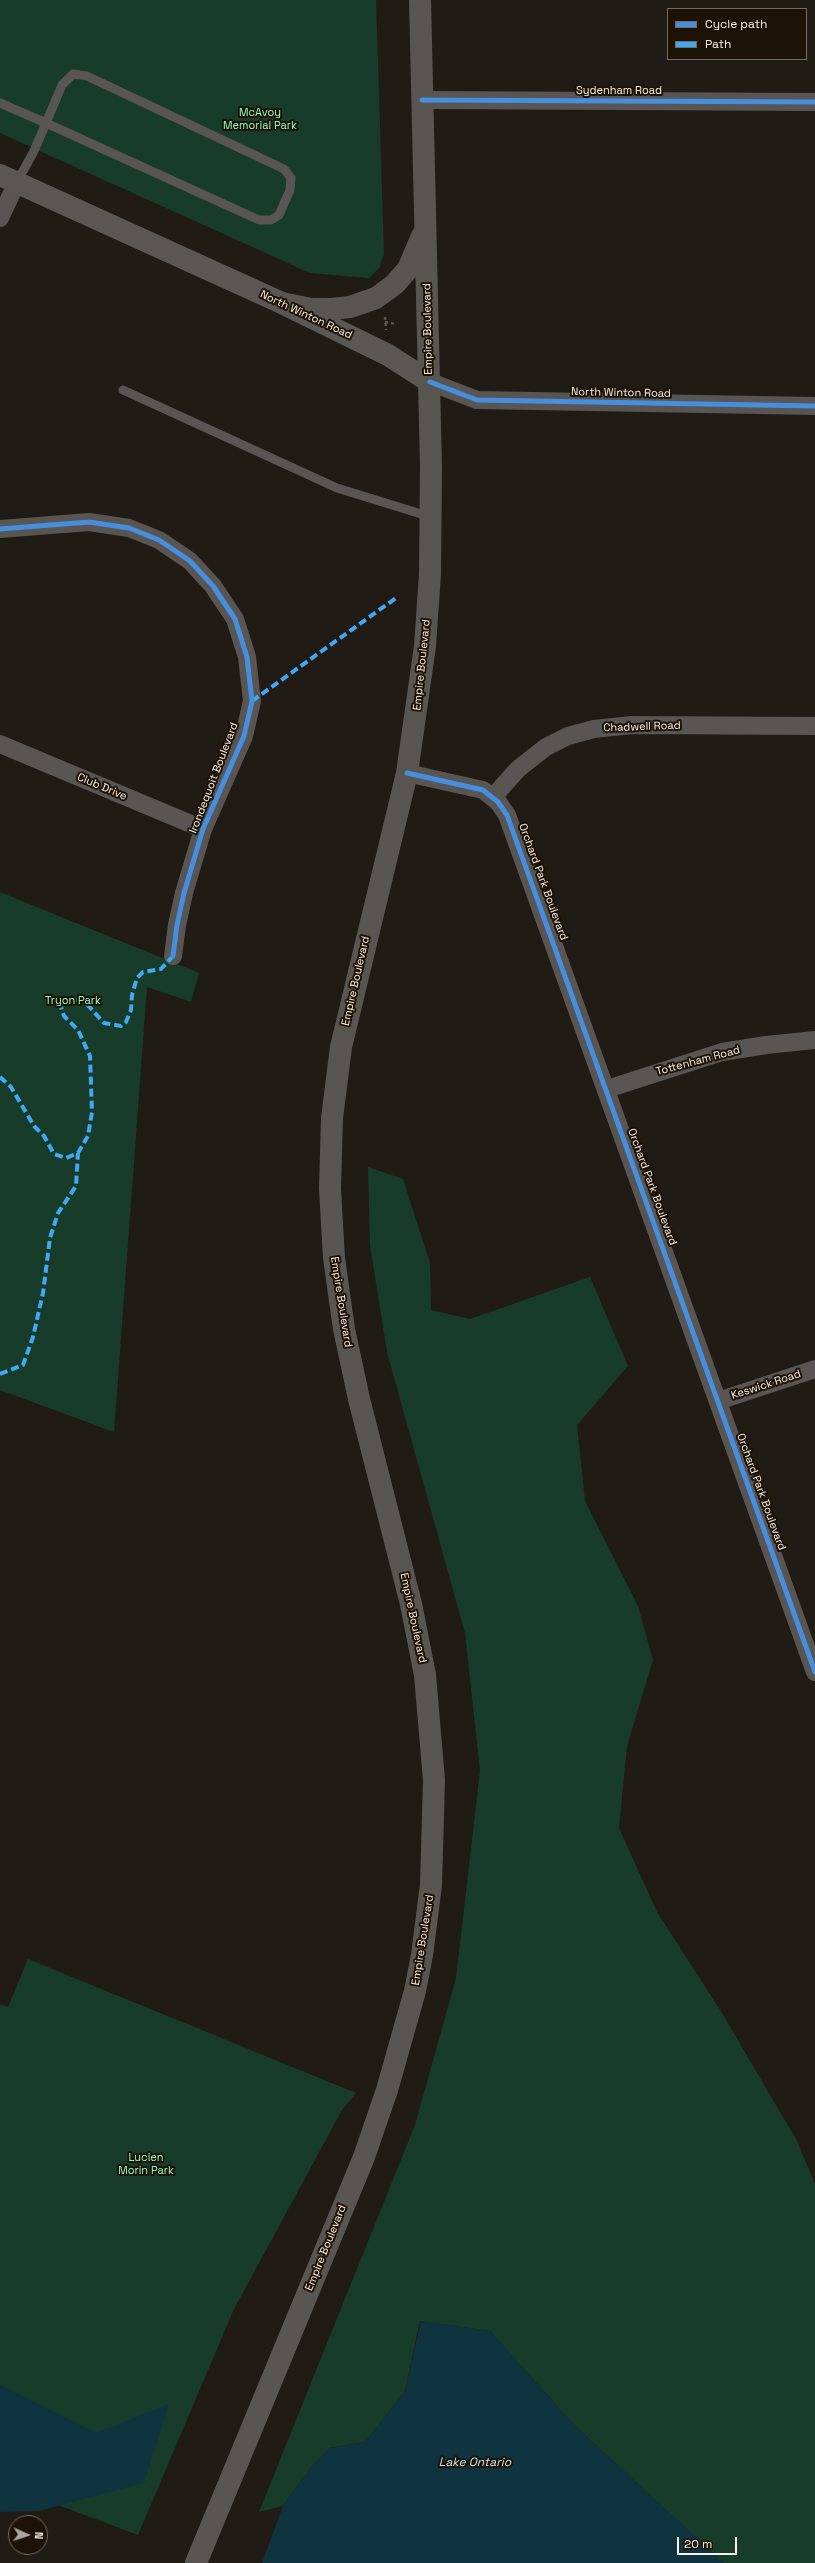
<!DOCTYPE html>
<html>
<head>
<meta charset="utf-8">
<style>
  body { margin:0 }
  #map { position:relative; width:815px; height:2563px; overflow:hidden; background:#211b15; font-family:"Space Grotesk",sans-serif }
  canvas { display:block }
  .legend { position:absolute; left:667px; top:8px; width:140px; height:52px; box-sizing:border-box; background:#1d1206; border:1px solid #756c61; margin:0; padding:5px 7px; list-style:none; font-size:12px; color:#faf2e9 }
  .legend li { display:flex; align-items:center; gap:8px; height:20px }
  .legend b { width:20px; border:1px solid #756c61 }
  .north { position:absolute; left:8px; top:2515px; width:40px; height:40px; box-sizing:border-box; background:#1d1206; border:1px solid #756c61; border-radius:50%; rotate:93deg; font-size:11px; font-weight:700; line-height:16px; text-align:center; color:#faf2e9 }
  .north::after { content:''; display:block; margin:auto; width:14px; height:18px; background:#aea79f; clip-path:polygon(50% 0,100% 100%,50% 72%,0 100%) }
  .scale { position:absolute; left:677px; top:2537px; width:60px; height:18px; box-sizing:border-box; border:2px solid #faf2e9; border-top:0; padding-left:5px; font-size:12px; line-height:14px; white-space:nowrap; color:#faf2e9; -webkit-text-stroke:3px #1d1206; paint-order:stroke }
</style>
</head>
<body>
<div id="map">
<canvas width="815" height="2563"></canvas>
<ul class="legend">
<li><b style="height:5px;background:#468fdf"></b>Cycle path</li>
<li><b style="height:5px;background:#3fa9f5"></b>Path</li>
</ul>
<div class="north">N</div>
<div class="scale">20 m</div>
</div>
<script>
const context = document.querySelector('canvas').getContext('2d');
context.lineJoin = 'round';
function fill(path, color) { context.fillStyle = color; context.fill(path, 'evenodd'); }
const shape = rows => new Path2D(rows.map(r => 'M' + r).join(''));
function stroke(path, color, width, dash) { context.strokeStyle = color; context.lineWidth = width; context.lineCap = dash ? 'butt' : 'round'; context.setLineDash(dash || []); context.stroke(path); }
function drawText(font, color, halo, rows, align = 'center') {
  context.font = font + ' "Space Grotesk",sans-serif'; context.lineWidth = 4; context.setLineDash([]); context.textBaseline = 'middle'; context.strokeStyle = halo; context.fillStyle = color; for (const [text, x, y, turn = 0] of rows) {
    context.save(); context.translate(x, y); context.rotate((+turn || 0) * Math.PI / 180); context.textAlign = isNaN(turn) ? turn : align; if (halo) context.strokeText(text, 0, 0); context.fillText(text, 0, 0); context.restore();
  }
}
const green = shape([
  [0,0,376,0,384,254,379,268,369,278,310,273,0,133],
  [0,892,199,973,191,1002,147,987,114,1432,0,1390],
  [368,1167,403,1179,430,1263,431,1310,470,1319,590,1277,628,1366,577,1425,585,1501,638,1606,653,1660,627,1746,619,1828,657,1912,722,2013,797,2141,815,2184,815,2563,724,2563,575,2426,490,2331,420,2321,405,2391,365,2442,329,2448,309,2470,283,2506,259,2512,415,2125,456,1978,480,1771,465,1633,387,1352,370,1245],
  [28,1959,356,2093,342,2110,234,2309,138,2535,0,2483,0,2004,8,2007]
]);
const water = shape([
  [421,2321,490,2331,575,2426,724,2563,262,2563,283,2506,309,2470,329,2448,365,2442,405,2391],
  [0,2385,96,2433,169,2404,144,2483,39,2511,0,2512]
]);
const path = shape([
  [385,317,386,330],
  [385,322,396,324]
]);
const lane = shape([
  [0,103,46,123,259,220,271,220,279,215,290,190,291,178,284,169,87,76,73,74,62,85,46,123,34,151,17,182],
  [123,390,337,488,431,517]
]);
const street = shape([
  [422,100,815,102],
  [0,218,17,182],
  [430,382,477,400,815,406],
  [0,529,89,522,129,528,159,540,190,561,213,586,235,619,247,657,252,701,244,736,203,829,184,893,177,925,173,956],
  [0,744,203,829],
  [407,773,483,790,498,802,507,815,815,1672],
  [493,797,518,769,546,747,568,736,594,729,632,725,815,726],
  [607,1089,722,1052,766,1045,815,1040],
  [718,1401,815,1369]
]);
const secondary = shape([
  [0,175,282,303,388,355,430,382]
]);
const primary = shape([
  [282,303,311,309,331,309,350,307,376,298,395,284,408,269,422,236],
  [196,2563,364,2157,387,2090,415,1991,422,1955,431,1885,434,1780,425,1675,411,1604,359,1399,344,1329,334,1258,330,1189,332,1118,341,1047,407,773,425,646,430,574,431,467,420,0]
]);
const quiet = shape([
  [252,701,396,598],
  [0,1077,11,1087,34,1126,44,1136,54,1154,66,1158,78,1153,88,1136,92,1112,90,1056,78,1030,64,1016,60,1004,63,1000,69,999,84,1001,104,1023,121,1026,126,1022,131,1010,132,995,137,978,143,972,161,969,173,956],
  [0,1374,23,1365,33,1337,43,1293,50,1238,58,1213,76,1186,78,1153]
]);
const cycleway = shape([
  [422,100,815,102],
  [430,382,477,400,815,406],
  [0,529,89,522,129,528,159,540,190,561,213,586,235,619,247,657,252,701,244,736,203,829,184,893,177,925,173,956],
  [407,773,483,790,498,802,507,815,815,1672]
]);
const streetNames = [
  ["Sydenham Road",619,91],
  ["North Winton Road",306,315,25],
  ["Empire Boulevard",428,329,-91],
  ["North Winton Road",621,393,1],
  ["Empire Boulevard",422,665,-84],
  ["Chadwell Road",642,727,-2],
  ["Irondequoit Boulevard",214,778,-69],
  ["Club Drive",102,787,23],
  ["Orchard Park Boulevard",543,882,70],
  ["Empire Boulevard",356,981,-77],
  ["Tottenham Road",698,1061,-15],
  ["Orchard Park Boulevard",652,1187,70],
  ["Empire Boulevard",341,1302,81],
  ["Keswick Road",766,1385,-18],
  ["Orchard Park Boulevard",761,1492,70],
  ["Empire Boulevard",413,1618,78],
  ["Empire Boulevard",423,1940,-81],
  ["Empire Boulevard",326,2248,-68]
];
const parkNames = [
  ["McAvoy",260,113],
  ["Memorial Park",260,126],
  ["Tryon Park",73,1001],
  ["Lucien",146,2158],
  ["Morin Park",146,2171]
];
const waterNames = [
  ["Lake Ontario",475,2463]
];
fill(green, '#173d2a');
fill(water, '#10343f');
stroke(path, '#585552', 2.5, [3, 3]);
stroke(lane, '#585552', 9);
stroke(street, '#585552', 18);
stroke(secondary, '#5b5754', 22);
stroke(primary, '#595551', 22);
stroke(quiet, '#3fa9f5', 4, [8, 4]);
stroke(cycleway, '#468fdf', 5);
drawText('11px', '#faf2e9', '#1d1206', streetNames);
drawText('11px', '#93fac4', '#1d1206', parkNames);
drawText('italic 12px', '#cee8f2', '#1d1206', waterNames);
</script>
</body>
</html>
